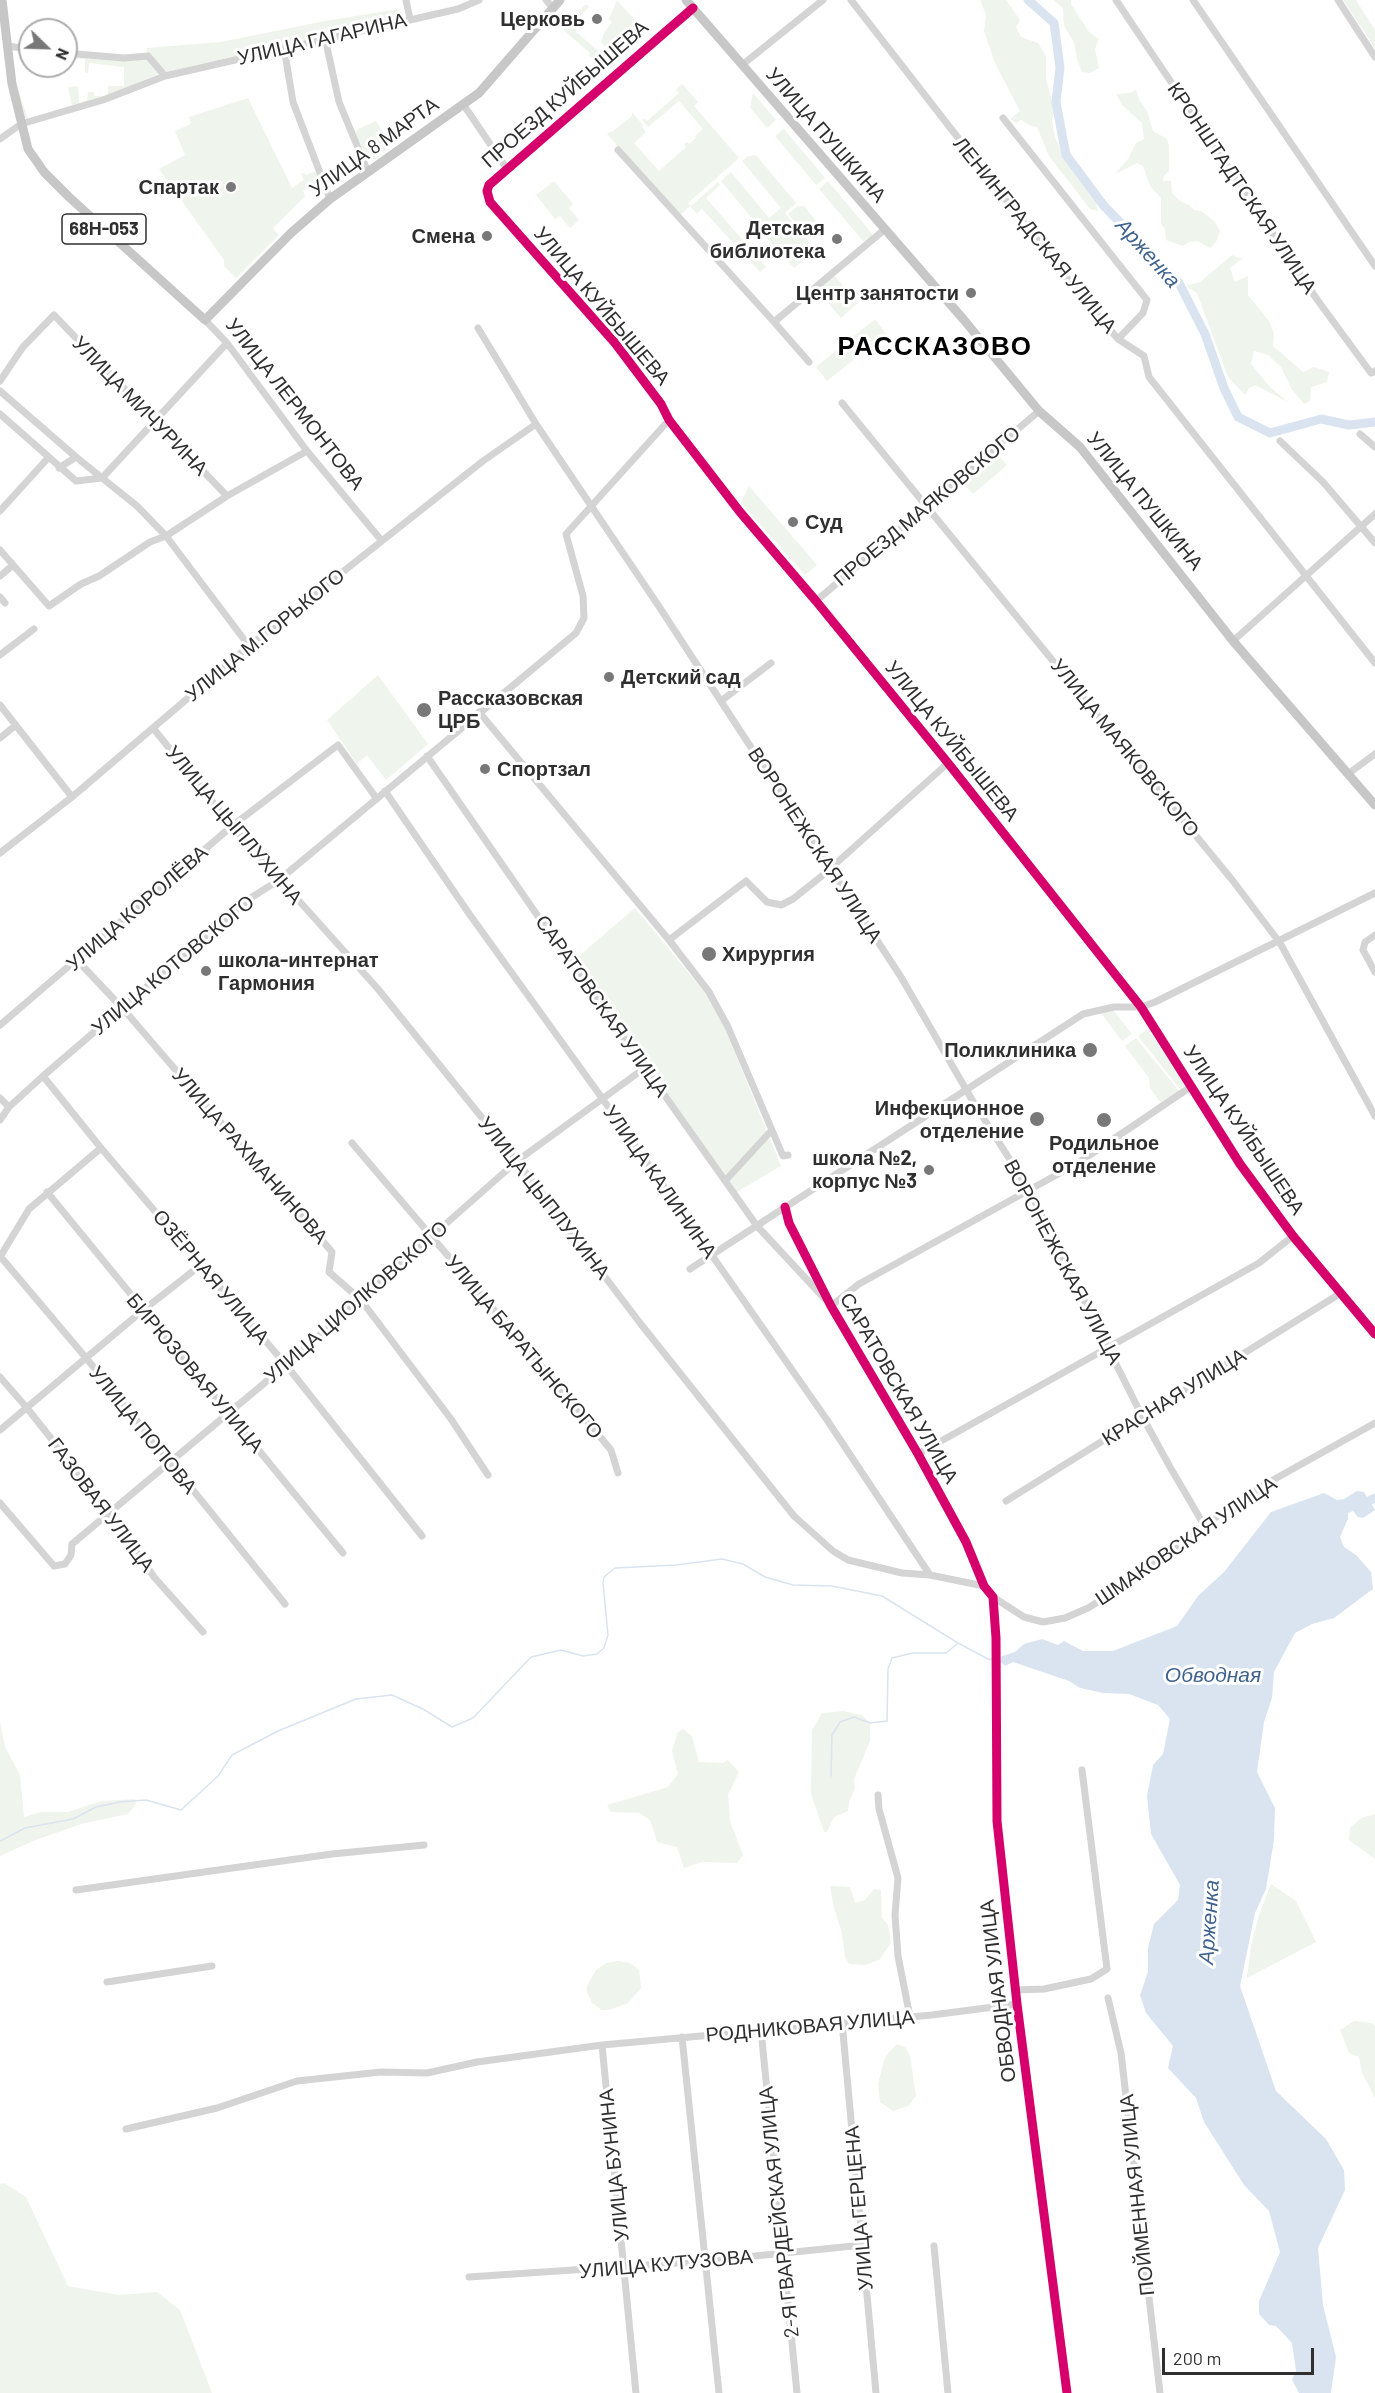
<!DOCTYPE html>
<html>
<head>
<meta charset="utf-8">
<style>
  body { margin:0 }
  #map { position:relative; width:1375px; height:2393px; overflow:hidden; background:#fff; font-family:Barlow,sans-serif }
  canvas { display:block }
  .north { position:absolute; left:18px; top:18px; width:60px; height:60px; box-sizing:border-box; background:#fff; border:2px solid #acacac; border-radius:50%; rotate:113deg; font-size:16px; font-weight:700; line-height:24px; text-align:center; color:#2f2f2f }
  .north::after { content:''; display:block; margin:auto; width:21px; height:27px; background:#787878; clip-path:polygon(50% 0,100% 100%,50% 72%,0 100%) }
  .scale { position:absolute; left:1162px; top:2348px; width:152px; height:27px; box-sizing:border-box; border:3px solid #2f2f2f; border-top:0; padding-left:8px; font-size:18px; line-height:21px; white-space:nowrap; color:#2f2f2f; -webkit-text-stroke:4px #fff; paint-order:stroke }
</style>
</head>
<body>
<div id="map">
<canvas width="1375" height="2393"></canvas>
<div class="north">N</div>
<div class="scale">200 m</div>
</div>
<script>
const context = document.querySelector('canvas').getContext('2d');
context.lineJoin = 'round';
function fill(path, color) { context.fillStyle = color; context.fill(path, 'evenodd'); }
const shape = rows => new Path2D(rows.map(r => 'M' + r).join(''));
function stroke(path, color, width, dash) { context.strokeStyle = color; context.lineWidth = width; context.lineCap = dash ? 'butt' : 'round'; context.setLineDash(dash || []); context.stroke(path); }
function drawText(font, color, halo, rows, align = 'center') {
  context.font = font + ' Barlow,sans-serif'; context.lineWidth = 6; context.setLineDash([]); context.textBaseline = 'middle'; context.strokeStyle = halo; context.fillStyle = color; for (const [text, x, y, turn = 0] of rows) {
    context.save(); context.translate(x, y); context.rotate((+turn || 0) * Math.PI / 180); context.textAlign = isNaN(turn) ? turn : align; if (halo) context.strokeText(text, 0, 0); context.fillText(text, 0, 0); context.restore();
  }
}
const green = shape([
  [617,0,634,19,630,37,602,62,589,56,590,53,561,28,586,4,589,7,577,19,576,32,602,54,607,49,601,42,604,33,612,22,609,19],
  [980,0,1006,0,1020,20,1016,27,1021,37,1038,43,1046,56,1046,79,1054,109,1052,121,1055,137,1067,164,1096,203,1098,211,1090,209,1049,156,1037,127,1031,126,1021,120,1016,123,1010,119,1020,111,995,63,984,31,986,15],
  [1053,0,1071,0,1071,4,1089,32,1099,39,1095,49,1099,68,1090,73,1082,72,1077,59,1074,42,1064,26,1063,8],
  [1343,0,1356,0,1375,30,1375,48],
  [399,9,400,18,167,72,159,66,151,55,147,54,147,48,221,42,325,21],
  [66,55,124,60,148,58,161,73,109,96,30,119,27,119,24,117,16,83,28,119,72,105,68,87,78,86,79,103,87,100,88,92,94,92,94,96,108,96,108,86,124,86,124,67,89,63,88,73,85,73,85,59,66,59],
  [682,84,698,102,694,106,739,158,688,203,691,206,718,182,720,185,706,198,766,267,760,272,702,209,697,214,690,206,679,216,607,134,611,131,612,132,632,116,632,112,643,125,642,127,646,132,634,143,659,171,686,147,684,144,687,142,689,144,696,138,695,136,703,129,679,101,648,127,642,120,644,118,647,121,679,93,676,90],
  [1136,90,1140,101,1147,111,1153,131,1167,139,1169,145,1169,171,1164,176,1163,181,1171,181,1172,193,1180,201,1189,205,1194,210,1201,211,1215,222,1220,231,1216,242,1210,248,1198,241,1189,242,1183,246,1166,240,1165,229,1161,223,1161,198,1150,186,1143,166,1137,163,1115,174,1128,159,1136,143,1144,139,1142,123,1122,105,1116,94,1130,93],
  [753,93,776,120,767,128,750,107],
  [248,98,292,188,304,180,301,174,304,173,306,175,318,170,322,182,319,188,303,190,305,196,273,228,279,235,236,278,224,266,224,260,159,169,185,155,175,131,191,124,189,117],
  [376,121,391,146,375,160,368,162,355,132,358,129],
  [784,129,825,178,816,185,775,136],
  [756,155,796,203,785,213,816,250,794,268,766,237,770,233,759,220,756,223,721,181,731,172,769,218,781,208,742,161,748,156],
  [554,181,573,204,569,208,579,220,570,228,560,216,555,219,536,195],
  [828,181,873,235,864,242,819,189],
  [798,206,804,206,821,227,808,238,788,214],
  [1232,255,1242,259,1230,268,1235,282,1248,276,1248,295,1269,321,1274,334,1273,346,1303,372,1314,367,1329,372,1327,382,1311,387,1310,401,1304,404,1291,388,1281,367,1268,355,1254,351,1251,364,1270,387,1288,402,1255,385,1249,388,1245,395,1228,377,1197,293,1186,286,1200,282],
  [833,274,858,303,841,318,822,296,810,306,804,299],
  [875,319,886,334,827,381,816,367],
  [996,453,1007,465,973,494,962,482],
  [749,486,817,565,805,575,741,503],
  [378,675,428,744,386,780,367,755,357,764,327,720],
  [635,908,711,1000,722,1021,781,1166,735,1193,573,961],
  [1114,1011,1132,1034,1122,1041,1101,1013],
  [1148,1029,1186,1085,1180,1089,1138,1036],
  [1136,1038,1179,1091,1161,1103,1150,1088,1149,1078,1125,1046],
  [843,1711,862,1715,870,1723,870,1741,854,1779,855,1789,849,1802,848,1811,834,1817,827,1832,824,1832,811,1794,812,1730,822,1713],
  [0,1722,5,1747,20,1775,24,1817,41,1812,68,1812,102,1801,135,1799,136,1804,128,1814,81,1824,33,1841,0,1856],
  [683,1729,692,1736,699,1762,723,1763,728,1760,739,1772,728,1794,730,1821,743,1855,737,1863,702,1862,684,1868,677,1847,657,1842,650,1820,639,1813,611,1812,607,1805,668,1787,678,1774,672,1751,678,1732],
  [1375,1814,1375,1859,1349,1840,1350,1828,1361,1818],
  [1271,1884,1296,1901,1316,1942,1247,1978,1251,1946,1259,1915],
  [830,1886,850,1887,855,1903,865,1900,874,1889,881,1890,882,1918,888,1925,891,1943,879,1960,865,1965,849,1964,845,1957,842,1934,834,1908],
  [618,1961,630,1963,639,1970,641,1988,628,2003,609,2010,602,2010,592,2003,587,1992,587,1986,596,1970,606,1963],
  [1354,2021,1372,2023,1375,2026,1375,2098,1362,2073,1359,2057,1349,2053,1340,2030],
  [897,2044,905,2047,910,2055,916,2096,908,2106,893,2111,880,2102,878,2084,885,2057],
  [4,2183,26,2197,68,2286,118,2295,157,2292,180,2310,212,2393,0,2393,0,2184]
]);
const water = shape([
  [1357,1491,1364,1492,1375,1510,1363,1518,1358,1517,1353,1511,1348,1513,1348,1519,1340,1537,1344,1547,1356,1555,1371,1572,1373,1589,1334,1618,1312,1624,1295,1633,1274,1672,1272,1698,1264,1722,1257,1772,1275,1808,1274,1840,1266,1889,1255,1913,1240,1986,1276,2091,1326,2139,1344,2170,1345,2190,1318,2248,1323,2305,1336,2357,1331,2393,1299,2393,1292,2380,1296,2371,1292,2343,1276,2326,1269,2325,1259,2314,1259,2301,1280,2252,1269,2211,1244,2185,1204,2122,1196,2098,1168,2068,1173,2046,1146,2013,1140,1995,1148,1972,1148,1948,1154,1924,1178,1900,1180,1885,1151,1834,1147,1796,1153,1765,1163,1754,1170,1719,1158,1705,1129,1694,1103,1693,1080,1688,1069,1681,1013,1662,1005,1666,1000,1661,1002,1656,1015,1652,1024,1644,1042,1639,1058,1645,1064,1641,1083,1651,1113,1651,1177,1626,1198,1596,1224,1572,1271,1512,1324,1493,1337,1500,1344,1499]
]);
const stream = shape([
  [831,1776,832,1735,840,1722,854,1717,870,1723,887,1721,888,1669,892,1658,913,1653,946,1653,958,1643],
  [0,1841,25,1828,73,1819,96,1807,120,1802,146,1800,181,1810,218,1776,232,1755,278,1731,356,1699,392,1695,423,1709,452,1727,473,1718,531,1657,561,1650,583,1656,597,1654,604,1648,608,1635,603,1583,604,1577,615,1568,676,1565,722,1559,743,1564,765,1577,793,1585,832,1586,882,1596,958,1643,988,1659,995,1660]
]);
const river = shape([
  [1028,0,1054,23,1060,68,1056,102,1066,155,1104,206,1179,283,1205,334,1224,388,1238,417,1270,433,1321,419,1349,425,1375,422],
  [1369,1501,1375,1498]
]);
const minor = shape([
  [406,0,410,19],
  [546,0,553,8],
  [851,0,1067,278,1118,339,1144,356,1149,377,1375,663],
  [1116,0,1316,298,1371,373,1375,371],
  [1193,0,1375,266],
  [1338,0,1375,57],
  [693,8,489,185,487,191,490,202,615,343,661,404,669,420,740,512,816,601,948,763,1141,1007,1240,1164,1293,1236,1375,1334],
  [325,38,339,102,368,172],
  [7,46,30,49],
  [284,48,293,102,330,199],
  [66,53,124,58,148,56,165,76],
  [742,65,823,0],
  [463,104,507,169],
  [1003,118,1147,300,1143,313,1118,339],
  [0,139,21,124,103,100,165,76,458,9,479,0],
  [618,150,774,322],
  [205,320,227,343,307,451,381,540],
  [478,328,536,424,658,605,901,977,971,1098,1029,1190,1142,1416,1170,1467,1204,1525],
  [809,362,774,322,884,230],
  [0,381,23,347,54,315,227,496],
  [0,391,76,457,137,506,166,536,249,646],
  [842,403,1233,881,1280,943,1375,1116],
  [0,414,76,481,102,478,227,343],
  [1360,434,1375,447],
  [1280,441,1323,482,1375,543],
  [59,468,76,457],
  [0,511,48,458],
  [0,550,49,606,81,584,99,576,150,542,166,536,227,496,307,451],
  [0,576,13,565],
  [0,597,5,603],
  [816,601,1039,411],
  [1233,641,1375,514],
  [0,655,34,629],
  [721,701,771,663],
  [0,705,72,797],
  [479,712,669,940,709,992,728,1027,783,1156,788,1155],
  [153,728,232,826,378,989,517,1161,640,1323,794,1516,833,1551,848,1560,902,1573,930,1575,984,1586],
  [0,738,16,725],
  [427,756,542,922,757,1226,824,1298],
  [1348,774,1375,754],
  [385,791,470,915,602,1098,827,1420,930,1575],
  [0,853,72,797,249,646,483,461,536,424],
  [1375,935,1365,942,1363,950,1375,972],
  [669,940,746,881,767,902,781,905,793,899,823,875,948,763],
  [77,960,125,1011,332,1252,329,1272,361,1300,451,1419,488,1475],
  [0,1025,232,826,338,745,377,799],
  [43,1076,101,1148,286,1365,422,1536],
  [0,1098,9,1107],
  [0,1120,9,1107,43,1076,249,899,279,880,576,633,584,618,583,596,566,534,669,420],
  [352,1143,529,1351,611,1450,618,1473],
  [725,1181,771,1131],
  [47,1192,343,1553],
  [785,1207,789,1223,831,1306,918,1454,966,1542,984,1586,993,1597,996,1638,997,1821,1017,2004,1067,2393],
  [0,1256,87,1359,285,1604],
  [0,1257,29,1209,101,1148],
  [690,1269,1083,1014,1114,1007,1141,1007,1155,1002,1375,893],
  [831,1306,859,1284,1078,1163,1192,1086],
  [0,1377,27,1408,110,1513,154,1577,203,1632],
  [0,1430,142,1311,202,1264],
  [918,1454,1259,1263,1293,1236],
  [1006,1501,1341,1293],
  [0,1503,54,1566,65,1564,71,1555,72,1544,286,1365,517,1161,646,1067],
  [993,1597,1024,1617,1043,1622,1065,1618,1088,1608,1133,1580,1207,1523,1264,1485,1375,1423],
  [878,1795,879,1809,898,1878,895,1915,898,1956,910,2017],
  [76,1890,332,1854,424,1845],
  [107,1982,212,1966],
  [1015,1990,1044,1989,1091,1979,1107,1969,1082,1770],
  [1108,1998,1121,2053,1160,2393],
  [842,2022,876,2393],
  [761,2030,797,2393],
  [682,2037,719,2393],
  [602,2045,636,2393],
  [126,2129,217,2108,297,2081,381,2072,427,2073,477,2062,602,2045,932,2015,1017,2004],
  [934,2246,948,2393],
  [469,2277,706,2261,863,2245]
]);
const major = shape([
  [2,0,12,84,28,149,44,172,69,197,205,320,291,233,330,199,479,93,560,0],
  [686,0,964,320,1039,411,1080,447,1233,641,1375,805]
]);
const cycleway = shape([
  [693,8,489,185,487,191,490,202,615,343,661,404,669,420,740,512,816,601,948,763,1141,1007,1240,1164,1293,1236,1375,1334],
  [785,1207,789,1223,831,1306,918,1454,966,1542,984,1586,993,1597,996,1638,997,1821,1017,2004,1067,2393]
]);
const markers = [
  [597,19,6,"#787878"],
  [231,187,6,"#787878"],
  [487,236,6,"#787878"],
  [837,239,6,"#787878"],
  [971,293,6,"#787878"],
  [793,522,6,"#787878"],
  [609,677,6,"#787878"],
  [424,710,8,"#787878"],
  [485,769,6,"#787878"],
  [709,954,8,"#787878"],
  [206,971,6,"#787878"],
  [1090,1050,8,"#787878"],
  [1037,1119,8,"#787878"],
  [1104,1120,8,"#787878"],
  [929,1170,6,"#787878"]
];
const shields = [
  [104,229,84]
];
const shieldNames = [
  ["68Н-053",104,229]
];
const poiNames = [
  ["Церковь",585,19],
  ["Спартак",219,187],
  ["Детская",825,228],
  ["библиотека",825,251],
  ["Смена",475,236],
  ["Центр занятости",959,293],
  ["Суд",805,522,"left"],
  ["Детский сад",621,677,"left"],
  ["Рассказовская",438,698,"left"],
  ["ЦРБ",438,721,"left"],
  ["Спортзал",497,769,"left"],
  ["Хирургия",722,954,"left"],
  ["школа-интернат",218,960,"left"],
  ["Гармония",218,983,"left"],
  ["Поликлиника",1076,1050],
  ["Инфекционное",1024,1108],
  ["отделение",1024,1131],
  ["Родильное",1104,1143,"center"],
  ["отделение",1104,1166,"center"],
  ["школа №2,",917,1158],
  ["корпус №3",917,1181]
];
const streetNames = [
  ["УЛИЦА ГАГАРИНА",322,39,-13],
  ["ПРОЕЗД КУЙБЫШЕВА",565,94,-41],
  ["УЛИЦА ПУШКИНА",826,135,49],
  ["УЛИЦА 8 МАРТА",374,147,-36],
  ["КРОНШТАДТСКАЯ УЛИЦА",1242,188,56],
  ["ЛЕНИНГРАДСКАЯ УЛИЦА",1035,235,51],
  ["УЛИЦА КУЙБЫШЕВА",602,306,50],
  ["УЛИЦА ЛЕРМОНТОВА",295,404,52],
  ["УЛИЦА МИЧУРИНА",140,406,46],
  ["УЛИЦА ПУШКИНА",1145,501,51],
  ["ПРОЕЗД МАЯКОВСКОГО",927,506,-40],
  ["УЛИЦА М.ГОРЬКОГО",265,635,-39],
  ["УЛИЦА КУЙБЫШЕВА",952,741,51],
  ["УЛИЦА МАЯКОВСКОГО",1125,748,51],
  ["УЛИЦА ЦЫПЛУХИНА",234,825,50],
  ["ВОРОНЕЖСКАЯ УЛИЦА",815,845,57],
  ["УЛИЦА КОРОЛЁВА",137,908,-41],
  ["УЛИЦА КОТОВСКОГО",173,965,-40],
  ["САРАТОВСКАЯ УЛИЦА",602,1006,55],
  ["УЛИЦА КУЙБЫШЕВА",1244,1130,56],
  ["УЛИЦА РАХМАНИНОВА",250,1156,49],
  ["УЛИЦА КАЛИНИНА",660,1182,55],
  ["УЛИЦА ЦЫПЛУХИНА",544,1198,52],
  ["ВОРОНЕЖСКАЯ УЛИЦА",1063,1262,62],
  ["ОЗЁРНАЯ УЛИЦА",211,1277,50],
  ["УЛИЦА ЦИОЛКОВСКОГО",356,1302,-41],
  ["УЛИЦА БАРАТЫНСКОГО",524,1347,50],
  ["БИРЮЗОВАЯ УЛИЦА",195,1373,50],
  ["САРАТОВСКАЯ УЛИЦА",899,1388,60],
  ["КРАСНАЯ УЛИЦА",1174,1397,-32],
  ["УЛИЦА ПОПОВА",143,1430,51],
  ["ГАЗОВАЯ УЛИЦА",101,1505,53],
  ["ШМАКОВСКАЯ УЛИЦА",1186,1541,-34],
  ["ОБВОДНАЯ УЛИЦА",998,1991,-97],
  ["РОДНИКОВАЯ УЛИЦА",810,2026,-5],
  ["УЛИЦА БУНИНА",614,2165,-96],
  ["ПОЙМЕННАЯ УЛИЦА",1137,2195,-96],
  ["УЛИЦА ГЕРЦЕНА",859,2208,-95],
  ["2-Я ГВАРДЕЙСКАЯ УЛИЦА",779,2212,-96],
  ["УЛИЦА КУТУЗОВА",666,2264,-5]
];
const waterNames = [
  ["Арженка",1148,253,48],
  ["Обводная",1213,1675],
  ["Арженка",1209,1922,-86]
];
const districtNames = [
  ["РАССКАЗОВО",935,346]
];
fill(green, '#eff4ec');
fill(water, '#dae4f1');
stroke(stream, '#dae4f1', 1.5);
stroke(river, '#dae4f1', 9);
stroke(minor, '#d4d4d4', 7);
stroke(major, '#c7c7c7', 9);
stroke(cycleway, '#d6006c', 9);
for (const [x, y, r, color] of markers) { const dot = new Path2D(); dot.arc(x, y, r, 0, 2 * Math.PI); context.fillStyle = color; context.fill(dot); stroke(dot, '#fff', 2); }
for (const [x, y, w] of shields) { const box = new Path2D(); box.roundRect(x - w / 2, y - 15, w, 30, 4.5); context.fillStyle = '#fff'; context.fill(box); stroke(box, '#2f2f2f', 1.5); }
drawText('bold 18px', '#2f2f2f', null, shieldNames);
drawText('bold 20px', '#2f2f2f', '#fff', poiNames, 'right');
drawText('20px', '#2f2f2f', '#fff', streetNames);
drawText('italic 21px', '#3f638e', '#fff', waterNames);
context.letterSpacing = '1.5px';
drawText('bold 26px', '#000', '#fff', districtNames);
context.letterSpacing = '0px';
</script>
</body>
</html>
